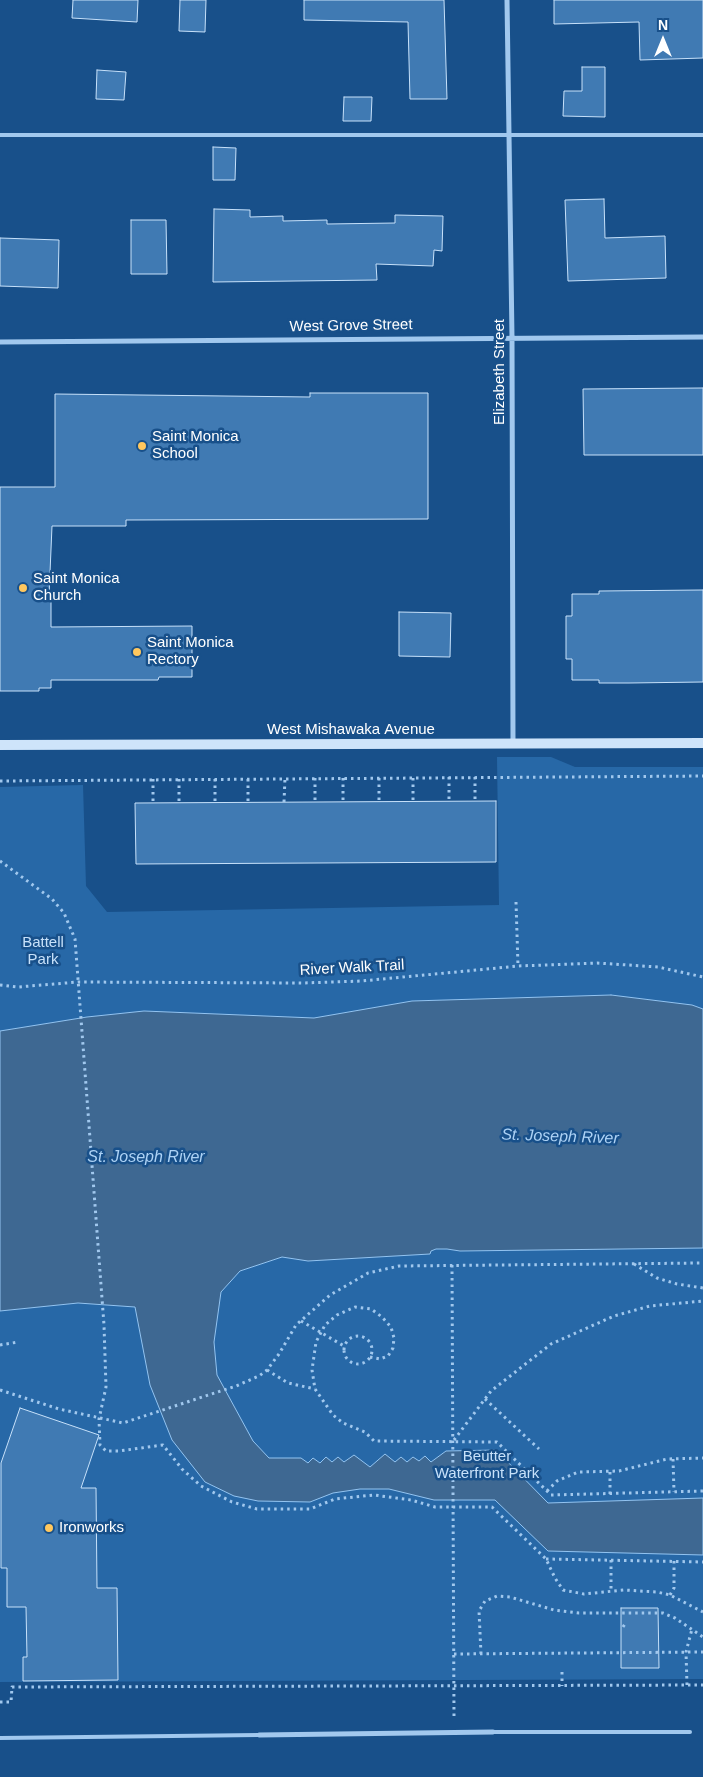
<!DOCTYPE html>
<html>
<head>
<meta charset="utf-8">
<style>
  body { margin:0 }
  #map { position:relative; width:703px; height:1777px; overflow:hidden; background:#18508a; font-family:Helvetica,sans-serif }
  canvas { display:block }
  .north { position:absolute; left:638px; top:15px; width:50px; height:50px; -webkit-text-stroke:4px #18508a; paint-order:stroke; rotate:0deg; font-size:14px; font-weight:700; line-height:20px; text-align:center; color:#fff }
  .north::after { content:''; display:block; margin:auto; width:18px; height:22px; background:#fff; clip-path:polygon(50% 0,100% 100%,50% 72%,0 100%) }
</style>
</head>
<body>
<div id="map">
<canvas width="703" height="1777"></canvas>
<div class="north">N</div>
</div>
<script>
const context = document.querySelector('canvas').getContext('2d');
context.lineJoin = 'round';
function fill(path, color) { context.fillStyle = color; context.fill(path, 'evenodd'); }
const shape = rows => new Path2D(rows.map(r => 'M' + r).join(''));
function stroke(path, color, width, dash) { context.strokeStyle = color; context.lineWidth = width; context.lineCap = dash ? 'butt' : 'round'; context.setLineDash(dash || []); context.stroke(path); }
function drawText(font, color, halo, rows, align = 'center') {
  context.font = font + ' Helvetica,sans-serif'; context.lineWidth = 5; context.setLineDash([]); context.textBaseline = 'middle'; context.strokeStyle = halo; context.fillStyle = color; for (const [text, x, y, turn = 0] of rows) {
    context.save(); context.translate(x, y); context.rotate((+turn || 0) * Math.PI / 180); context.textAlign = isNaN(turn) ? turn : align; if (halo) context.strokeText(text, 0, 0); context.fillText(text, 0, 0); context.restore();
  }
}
const green = shape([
  [497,757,551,757,575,767,703,767,703,1009,692,1005,611,995,412,1001,314,1018,144,1011,87,1017,0,1031,0,787,83,785,86,886,107,912,499,905],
  [619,1248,703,1248,703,1679,0,1682,0,1311,78,1303,135,1307,221,1292,240,1271,282,1257,308,1261,429,1254,431,1251,436,1249,447,1249,460,1251]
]);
const water = shape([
  [611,995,692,1005,703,1009,703,1248,460,1251,447,1249,436,1249,431,1251,430,1254,308,1261,282,1257,240,1271,221,1292,214,1342,217,1375,253,1441,269,1458,301,1458,308,1463,313,1458,320,1463,326,1457,332,1462,338,1457,344,1462,354,1455,370,1467,385,1454,395,1462,401,1457,407,1462,413,1457,419,1461,425,1456,431,1462,446,1451,496,1450,548,1503,703,1498,703,1555,548,1551,495,1500,434,1500,389,1489,360,1489,333,1493,310,1502,258,1501,234,1496,205,1482,172,1440,150,1385,135,1307,78,1303,0,1311,0,1031,87,1017,144,1011,314,1018,412,1001,611,995]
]);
const building = shape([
  [73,0,138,0,137,22,72,18,73,0],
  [180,0,206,0,205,32,179,31,180,0],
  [304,0,444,0,447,99,410,99,408,22,304,20,304,0],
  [554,0,703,0,703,58,640,60,639,22,554,24,554,0],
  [582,67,605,67,605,117,563,116,564,91,582,91,582,67],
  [97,70,126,72,124,100,96,99,97,70],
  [344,97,372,97,371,121,343,121,344,97],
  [213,147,236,148,235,180,213,180,213,147],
  [604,199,605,238,665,236,666,278,568,281,565,200,604,199],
  [214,209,250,210,250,217,283,216,283,221,327,220,327,224,395,223,395,215,443,216,442,251,434,250,433,266,376,264,377,280,213,282,214,209],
  [131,220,166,220,167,274,131,274,131,220],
  [0,238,59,240,58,288,0,286,0,238],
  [703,388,703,455,584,455,583,389,703,388],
  [310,393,428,393,428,519,126,520,126,526,52,526,49,596,51,596,51,627,192,626,192,677,159,677,158,680,51,680,51,688,39,688,39,691,0,691,0,487,55,487,55,394,310,397,310,393],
  [703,590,703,682,629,683,599,683,599,680,572,680,572,659,566,659,566,616,572,616,572,594,599,594,599,591,703,590],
  [399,612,451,613,450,657,399,656,399,612],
  [496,801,496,862,136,864,135,803,496,801],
  [20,1408,99,1435,81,1488,96,1488,97,1588,117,1588,118,1680,23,1681,23,1657,27,1657,26,1607,7,1607,7,1568,1,1568,1,1463,20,1408],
  [621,1608,658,1608,659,1668,621,1668,621,1608]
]);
const path = shape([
  [449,777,449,801],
  [475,777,475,801],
  [315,778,315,802],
  [343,778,343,802],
  [379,778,379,802],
  [413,778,413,802],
  [153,779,153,803],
  [179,779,179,803],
  [215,779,215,803],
  [248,779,248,802],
  [0,781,703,776],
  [284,802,285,778],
  [0,861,52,899,64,913,75,939,104,1325,106,1387,99,1419,100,1445,106,1451,119,1451,163,1445,182,1469,201,1486,232,1502,257,1509,310,1509,335,1499,374,1495,411,1500,435,1507,492,1507,546,1559,555,1578,563,1590,584,1594,624,1590,657,1592,670,1595,703,1612],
  [516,902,518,966],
  [0,985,18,987,78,982,303,983,362,981,518,966,597,963,658,967,703,977],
  [634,1264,657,1278,677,1284,703,1288],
  [452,1265,454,1717],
  [301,1321,344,1346],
  '344 1350a14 14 0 1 1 28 0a14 14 0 1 1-28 0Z',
  [0,1345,18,1342],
  [370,1357,380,1359,388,1356,393,1348,394,1338,391,1327,382,1317,371,1309,355,1307,337,1315,325,1325,316,1342,312,1370,315,1389,333,1415,343,1423,365,1432,374,1441,497,1442,551,1495,703,1491],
  [267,1370,288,1383,315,1389],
  [0,1390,59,1409,123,1423,236,1386,259,1376,267,1370,279,1354,296,1325,330,1295,368,1273,399,1266,703,1263],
  [485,1399,539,1449],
  [454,1440,491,1391,551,1344,614,1316,650,1306,703,1301],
  [673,1459,674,1492],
  [610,1472,610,1494],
  [547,1491,557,1481,578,1472,619,1471,667,1459,703,1458],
  [546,1559,703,1562],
  [611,1560,611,1592],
  [670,1595,674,1588,674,1561],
  [623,1627,625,1624],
  [454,1654,703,1652],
  [481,1654,479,1611,485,1601,497,1596,510,1597,554,1610,579,1613,663,1613,675,1618,703,1637],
  [562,1672,562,1686],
  [687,1685,686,1652,692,1629],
  [0,1702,11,1702,12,1687,703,1685]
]);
const service = shape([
  [0,135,703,135],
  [493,1732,690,1732],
  [0,1738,259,1735]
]);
const minor = shape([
  [507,0,512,337,513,743],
  [0,342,703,337],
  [259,1735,493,1732]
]);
const secondary = shape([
  [0,745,703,743]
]);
const markers = [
  [142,446,5,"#ffc75e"],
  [23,588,5,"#ffc75e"],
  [137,652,5,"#ffc75e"],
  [49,1528,5,"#ffc75e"]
];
const streetNames = [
  ["West Grove Street",351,326,-1],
  ["Elizabeth Street",500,372,-90],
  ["West Mishawaka Avenue",351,730],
  ["River Walk Trail",352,968,-3]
];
const poiNames = [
  ["Saint Monica",152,437],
  ["School",152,454],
  ["Saint Monica",33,579],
  ["Church",33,596],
  ["Saint Monica",147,643],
  ["Rectory",147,660],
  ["Ironworks",59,1528]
];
const parkNames = [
  ["Battell",43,943],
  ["Park",43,960],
  ["Beutter",487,1457],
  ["Waterfront Park",487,1474]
];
const waterNames = [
  ["St. Joseph River",560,1137,2],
  ["St. Joseph River",146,1158]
];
fill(green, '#2768a7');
fill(water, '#3e6892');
stroke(water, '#93c4f1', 1);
fill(building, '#407ab3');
stroke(building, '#c7e1fa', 1);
stroke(path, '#a1c8ee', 3, [2.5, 4]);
stroke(service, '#a1c8ee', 4);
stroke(minor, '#a1c8ee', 5);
stroke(secondary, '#cee4fa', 10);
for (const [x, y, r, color] of markers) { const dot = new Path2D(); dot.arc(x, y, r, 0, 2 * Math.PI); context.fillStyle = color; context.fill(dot); stroke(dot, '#18508a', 2); }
drawText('15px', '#fff', '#18508a', streetNames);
drawText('15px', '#fff', '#18508a', poiNames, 'left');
drawText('15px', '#c7e1fa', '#18508a', parkNames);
drawText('italic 16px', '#add2f5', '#18508a', waterNames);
</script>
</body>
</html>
